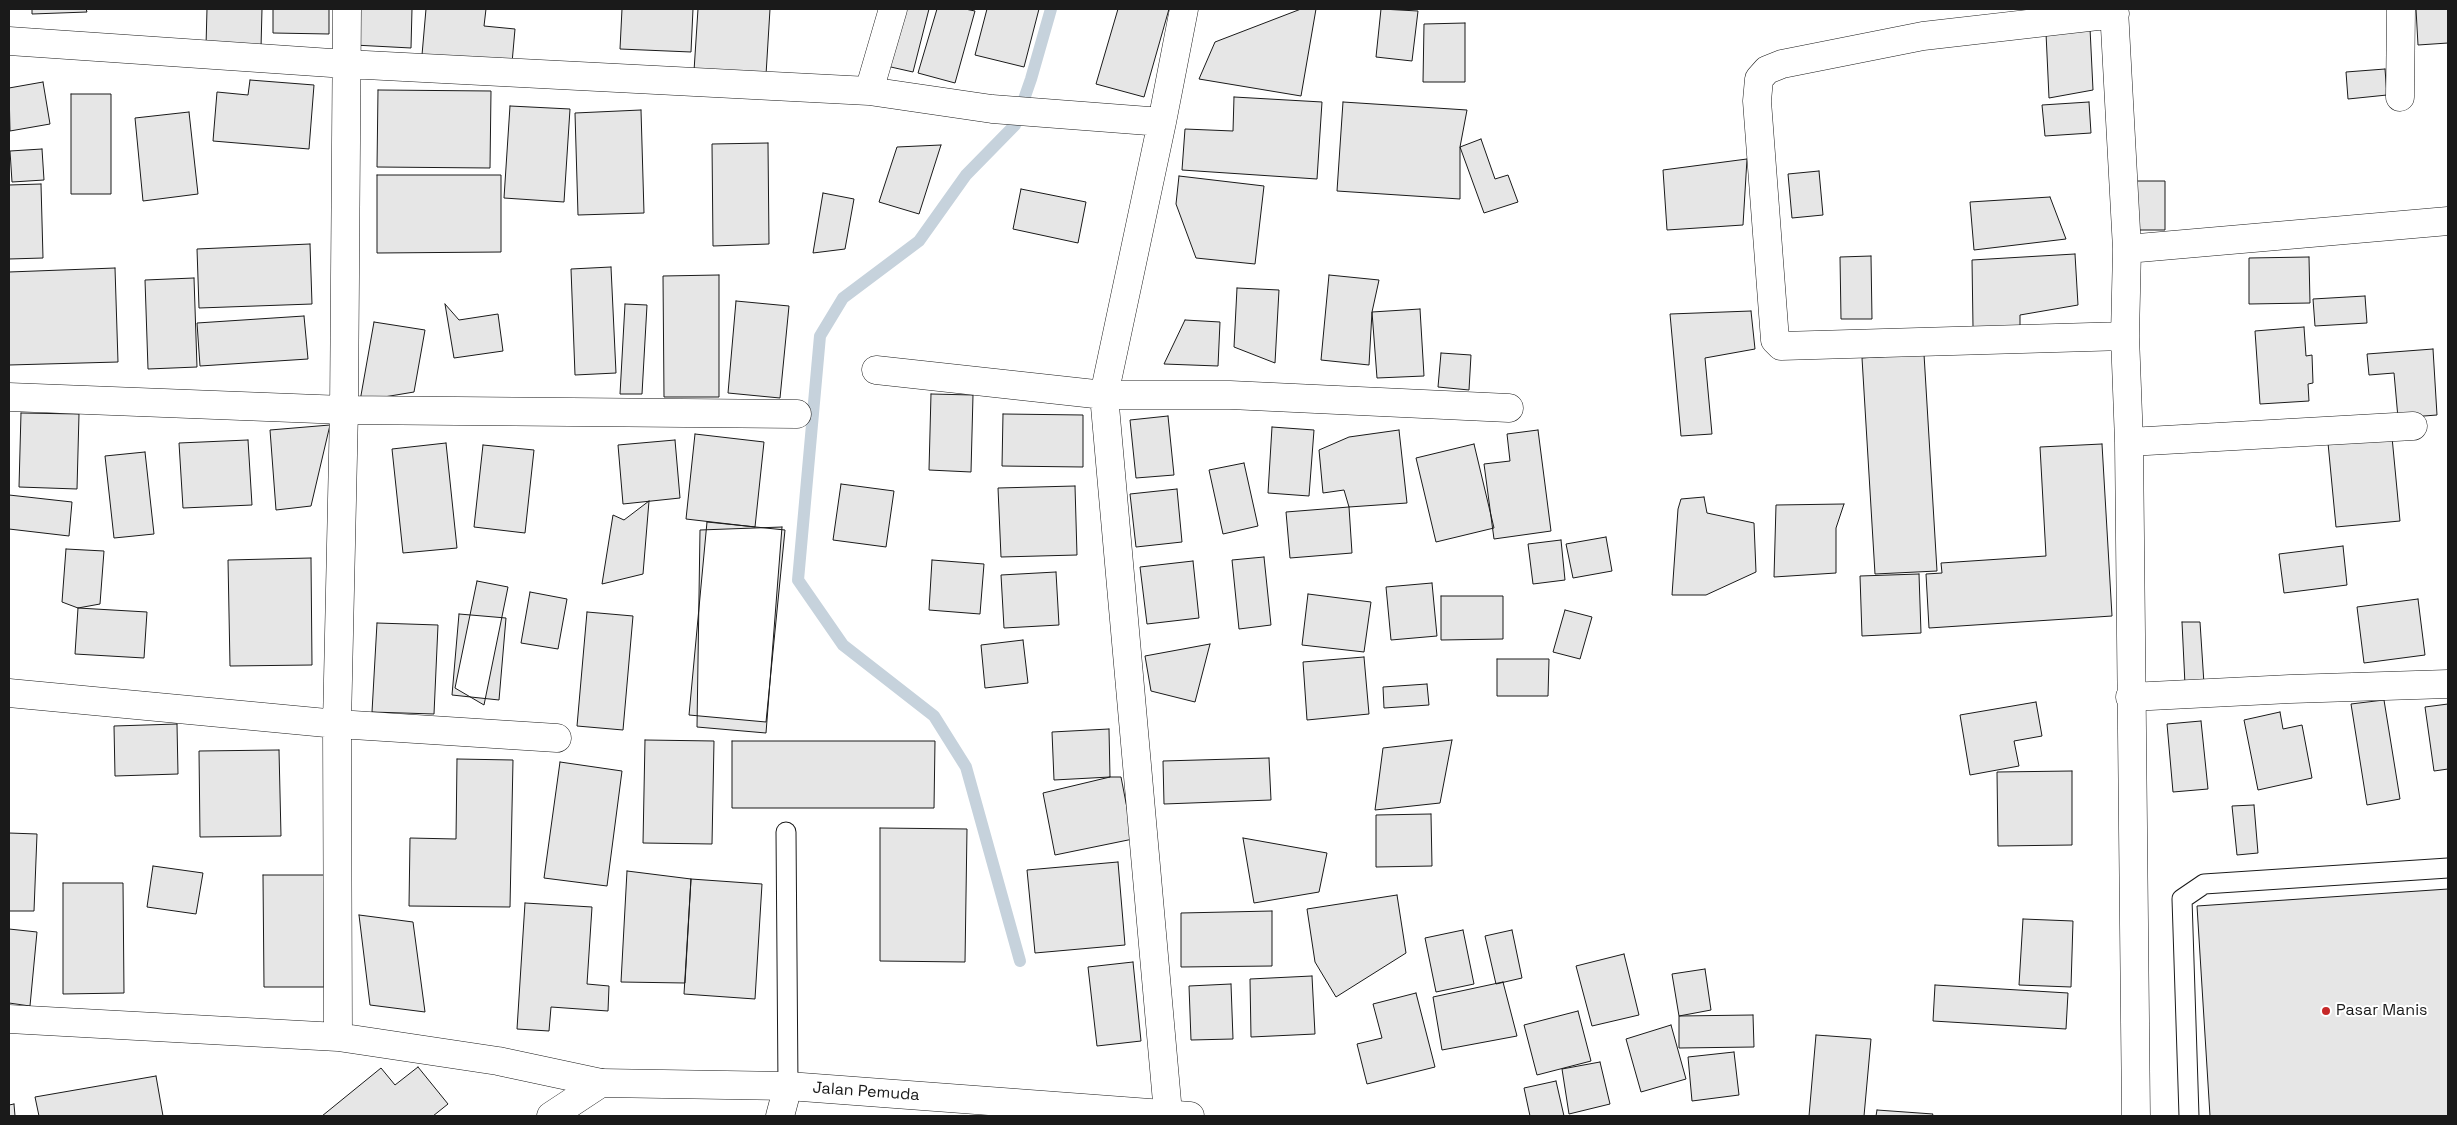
<!DOCTYPE html>
<html>
<head>
<meta charset="utf-8">
<style>
  body { margin:0 }
  #map { position:relative; width:2457px; height:1125px; overflow:hidden; background:#fff; font-family:"Space Grotesk",sans-serif }
  canvas { display:block }
  .frame { position:absolute; inset:0; border:10px solid #1a1a1a; pointer-events:none }
</style>
</head>
<body>
<div id="map">
<canvas width="2457" height="1125"></canvas>
<div class="frame"></div>
</div>
<script>
const context = document.querySelector('canvas').getContext('2d');
context.lineJoin = 'round';
const shape = rows => new Path2D(rows.map(r => 'M' + r).join(''));
function stroke(path, color, width, dash) { context.strokeStyle = color; context.lineWidth = width; context.lineCap = dash ? 'butt' : 'round'; context.setLineDash(dash || []); context.stroke(path); }
function fill(path, color) { context.fillStyle = color; context.fill(path, 'evenodd'); }
function drawText(font, color, halo, rows, align = 'center') {
  context.font = font + ' "Space Grotesk",sans-serif'; context.lineWidth = 4; context.setLineDash([]); context.textBaseline = 'middle'; context.strokeStyle = halo; context.fillStyle = color; for (const [text, x, y, turn = 0] of rows) {
    context.save(); context.translate(x, y); context.rotate((+turn || 0) * Math.PI / 180); context.textAlign = isNaN(turn) ? turn : align; if (halo) context.strokeText(text, 0, 0); context.fillText(text, 0, 0); context.restore();
  }
}
const stream = shape([
  [1020,961,966,767,934,716,843,645,798,580,820,336,843,298,919,241,966,175,1015,125,1031,79,1051,9]
]);
const building = shape([
  [32,9,86,9,87,12,32,14,32,9],
  [207,9,262,9,261,48,206,46,207,9],
  [273,9,329,9,329,34,273,33,273,9],
  [356,9,412,9,411,48,354,45,356,9],
  [426,9,486,9,484,26,515,29,512,63,422,55,426,9],
  [622,9,693,9,691,52,620,49,622,9],
  [698,9,770,9,766,75,694,71,698,9],
  [896,9,929,9,913,72,882,65,896,9],
  [937,9,965,9,975,11,955,83,918,73,937,9],
  [987,9,1039,9,1024,67,975,55,987,9],
  [1118,9,1169,9,1144,97,1096,84,1118,9],
  [1301,9,1316,9,1301,96,1199,79,1215,42,1301,9],
  [1381,9,1418,11,1412,61,1376,57,1381,9],
  [2416,9,2448,9,2448,43,2418,45,2416,9],
  [1465,23,1465,82,1423,82,1424,24,1465,23],
  [2090,28,2093,90,2049,98,2046,33,2090,28],
  [2385,69,2387,95,2348,99,2346,72,2385,69],
  [250,80,314,85,309,149,213,141,217,92,248,95,250,80],
  [43,82,50,124,10,131,9,88,43,82],
  [378,90,491,91,490,168,377,167,378,90],
  [71,94,111,94,111,194,71,194,71,94],
  [1234,97,1322,102,1317,179,1182,170,1185,129,1233,131,1234,97],
  [1343,102,1467,110,1460,147,1460,199,1337,191,1343,102],
  [2089,102,2091,133,2045,136,2042,105,2089,102],
  [510,106,570,109,564,202,504,198,510,106],
  [641,110,644,213,578,215,575,113,641,110],
  [189,112,198,194,143,201,135,118,189,112],
  [1481,139,1495,179,1508,175,1518,202,1484,213,1460,147,1481,139],
  [768,143,769,244,713,246,712,144,768,143],
  [941,145,919,214,879,202,897,147,941,145],
  [42,149,44,180,12,182,10,151,42,149],
  [1747,159,1743,225,1667,230,1663,170,1747,159],
  [1819,171,1823,215,1792,218,1788,174,1819,171],
  [377,175,501,175,501,252,377,253,377,175],
  [1179,176,1264,186,1255,264,1196,258,1176,204,1179,176],
  [2128,181,2165,181,2165,230,2127,230,2128,181],
  [41,184,43,258,9,259,9,185,41,184],
  [1021,189,1086,202,1078,243,1013,229,1021,189],
  [823,193,854,199,845,249,813,253,823,193],
  [2050,197,2066,239,1974,250,1970,202,2050,197],
  [310,244,312,304,199,308,197,249,310,244],
  [2075,254,2078,305,2020,315,2020,328,1973,327,1972,260,2075,254],
  [1871,256,1872,319,1841,319,1840,257,1871,256],
  [2309,257,2310,303,2249,304,2249,258,2309,257],
  [611,267,616,373,575,375,571,269,611,267],
  [115,268,118,362,9,365,9,272,115,268],
  [719,275,719,397,664,397,663,276,719,275],
  [1329,275,1379,280,1372,312,1369,365,1321,360,1329,275],
  [194,278,197,367,148,369,145,280,194,278],
  [1237,288,1279,290,1275,363,1234,347,1237,288],
  [2365,296,2367,323,2315,326,2313,299,2365,296],
  [736,301,789,306,780,398,728,393,736,301],
  [445,304,459,320,498,314,503,351,454,358,445,304],
  [625,304,647,305,642,394,620,394,625,304],
  [1420,309,1424,376,1377,378,1372,312,1420,309],
  [1751,311,1755,349,1705,358,1712,434,1681,436,1670,314,1751,311],
  [304,316,308,359,200,366,197,323,304,316],
  [1185,320,1220,322,1218,366,1164,364,1185,320],
  [374,322,425,330,414,392,360,401,374,322],
  [2304,327,2306,356,2312,355,2313,383,2308,384,2309,401,2260,404,2255,331,2304,327],
  [2433,349,2437,415,2398,418,2394,373,2369,375,2367,354,2433,349],
  [1441,353,1471,355,1469,390,1438,387,1441,353],
  [1924,354,1937,571,1875,574,1862,358,1924,354],
  [931,394,973,395,971,472,929,470,931,394],
  [21,413,79,414,77,489,19,487,21,413],
  [1003,414,1083,415,1083,467,1002,466,1003,414],
  [1168,416,1174,475,1136,478,1130,420,1168,416],
  [330,425,311,506,276,510,270,430,330,425],
  [1272,427,1314,430,1309,496,1268,493,1272,427],
  [1399,430,1407,503,1349,507,1344,490,1323,493,1319,450,1349,437,1399,430],
  [1538,430,1551,531,1494,539,1484,464,1510,461,1507,434,1538,430],
  [695,434,764,442,755,527,686,519,695,434],
  [2392,437,2400,521,2336,527,2328,443,2392,437],
  [248,440,252,505,183,508,179,443,248,440],
  [675,440,680,498,623,504,618,445,675,440],
  [446,443,457,548,403,553,392,449,446,443],
  [1474,444,1494,528,1436,542,1416,458,1474,444],
  [2102,444,2112,616,1929,628,1926,574,1942,573,1941,563,2046,556,2040,447,2102,444],
  [483,445,534,450,525,533,474,527,483,445],
  [145,452,154,534,114,538,105,456,145,452],
  [1244,463,1258,526,1223,534,1209,470,1244,463],
  [841,484,894,491,886,547,833,540,841,484],
  [1075,486,1077,555,1001,557,998,488,1075,486],
  [1177,489,1182,542,1136,547,1130,494,1177,489],
  [9,495,72,502,69,536,9,529,9,495],
  [1704,497,1707,513,1754,523,1756,572,1706,595,1672,595,1678,509,1681,499,1704,497],
  [649,501,643,574,602,584,613,515,624,520,649,501],
  [1844,504,1836,528,1836,573,1774,577,1776,505,1844,504],
  [1349,507,1352,553,1290,558,1286,512,1349,507],
  [707,522,785,530,766,722,689,715,707,522],
  [782,527,766,733,697,727,700,530,782,527],
  [1606,537,1612,571,1573,578,1566,544,1606,537],
  [1561,540,1565,580,1533,584,1528,544,1561,540],
  [2343,546,2347,585,2284,593,2279,554,2343,546],
  [66,549,104,551,100,604,78,608,62,602,66,549],
  [1264,557,1271,625,1239,629,1232,560,1264,557],
  [311,558,312,665,230,666,228,560,311,558],
  [932,560,984,564,980,614,929,610,932,560],
  [1193,561,1199,618,1147,624,1140,567,1193,561],
  [1056,572,1059,625,1004,628,1001,575,1056,572],
  [1919,574,1921,633,1862,636,1860,576,1919,574],
  [477,581,508,587,484,705,455,688,477,581],
  [1432,583,1437,636,1391,640,1386,587,1432,583],
  [530,592,567,599,558,649,521,643,530,592],
  [1308,594,1371,602,1364,652,1302,645,1308,594],
  [1441,596,1503,596,1503,639,1441,640,1441,596],
  [2418,599,2425,655,2364,663,2357,607,2418,599],
  [78,608,147,612,144,658,75,654,78,608],
  [1565,610,1592,617,1580,659,1553,652,1565,610],
  [587,612,633,616,623,730,577,726,587,612],
  [459,614,506,618,499,700,452,695,459,614],
  [2182,622,2200,622,2204,684,2185,685,2182,622],
  [377,623,438,625,434,714,372,712,377,623],
  [1023,640,1028,683,985,688,981,645,1023,640],
  [1210,644,1195,702,1151,691,1145,656,1210,644],
  [1364,657,1369,714,1307,720,1303,662,1364,657],
  [1497,659,1549,659,1548,696,1497,696,1497,659],
  [1427,684,1429,705,1384,708,1383,687,1427,684],
  [2384,700,2400,799,2367,805,2351,704,2384,700],
  [2036,702,2042,736,2014,741,2019,766,1970,775,1960,715,2036,702],
  [2448,704,2448,769,2434,771,2425,707,2448,704],
  [2280,712,2283,729,2302,725,2312,778,2258,790,2244,720,2280,712],
  [2201,721,2208,789,2173,792,2167,724,2201,721],
  [177,724,178,774,115,776,114,726,177,724],
  [1109,729,1110,777,1054,780,1052,732,1109,729],
  [645,740,714,741,712,844,643,843,645,740],
  [1452,740,1440,803,1375,810,1383,748,1452,740],
  [732,741,935,741,934,808,732,808,732,741],
  [279,750,281,836,200,837,199,751,279,750],
  [1269,758,1271,800,1164,804,1163,761,1269,758],
  [457,759,513,760,510,907,409,906,410,838,456,839,457,759],
  [560,762,622,771,607,886,544,878,560,762],
  [2072,771,2072,845,1998,846,1997,772,2072,771],
  [1110,777,1121,777,1133,839,1055,855,1043,793,1110,777],
  [2254,805,2258,853,2237,855,2232,806,2254,805],
  [1431,814,1432,866,1376,867,1376,815,1431,814],
  [880,828,967,829,965,962,880,961,880,828],
  [9,833,37,834,34,911,9,911,9,833],
  [1243,838,1327,853,1319,892,1254,903,1243,838],
  [1118,862,1125,945,1035,953,1027,870,1118,862],
  [153,866,203,873,196,914,147,907,153,866],
  [627,871,691,879,685,983,621,982,627,871],
  [263,875,324,875,324,987,264,987,263,875],
  [691,879,762,884,755,999,684,994,691,879],
  [63,883,123,883,124,993,63,994,63,883],
  [2448,889,2448,1116,2210,1116,2197,906,2448,889],
  [1397,895,1406,953,1336,997,1315,962,1307,909,1397,895],
  [525,903,592,907,587,984,609,986,608,1011,551,1007,549,1031,517,1029,525,903],
  [1272,911,1272,966,1181,967,1181,913,1272,911],
  [359,915,413,922,425,1012,370,1005,359,915],
  [2023,919,2073,921,2071,987,2019,985,2023,919],
  [9,929,37,932,30,1006,9,1003,9,929],
  [1463,930,1474,984,1436,992,1425,938,1463,930],
  [1512,930,1522,978,1496,984,1485,936,1512,930],
  [1624,954,1639,1015,1592,1026,1576,966,1624,954],
  [1133,962,1141,1041,1097,1046,1088,967,1133,962],
  [1705,969,1711,1010,1679,1016,1672,974,1705,969],
  [1312,976,1315,1034,1251,1037,1250,979,1312,976],
  [1503,982,1517,1036,1442,1050,1433,997,1503,982],
  [1231,984,1233,1039,1191,1040,1189,986,1231,984],
  [1935,985,2068,993,2066,1029,1933,1021,1935,985],
  [1416,993,1435,1067,1367,1084,1357,1044,1382,1038,1373,1004,1416,993],
  [1578,1011,1591,1061,1537,1075,1524,1025,1578,1011],
  [1753,1015,1754,1047,1679,1048,1679,1016,1753,1015],
  [1671,1025,1686,1079,1641,1092,1626,1039,1671,1025],
  [1816,1035,1871,1039,1864,1116,1809,1116,1816,1035],
  [1734,1052,1739,1095,1692,1101,1688,1057,1734,1052],
  [1600,1062,1610,1104,1569,1114,1562,1069,1600,1062],
  [418,1067,448,1104,433,1116,322,1116,381,1068,395,1085,418,1067],
  [156,1076,163,1116,39,1116,35,1097,156,1076],
  [1556,1081,1564,1116,1530,1116,1524,1088,1556,1081],
  [14,1104,15,1116,9,1116,9,1105,14,1104],
  [1877,1110,1933,1114,1932,1116,1876,1116,1877,1110]
]);
const service = shape([
  [786,832,788,1086],
  [2189,1116,2182,899,2204,884,2448,868]
]);
const minor = shape([
  [2114,9,2127,249,2125,336,2129,442,2136,1116],
  [2115,14,1923,36,1782,64,1767,70,1759,79,1757,101,1775,340,1781,346,2125,336],
  [9,41,346,64,869,91,992,109,1162,122],
  [869,91,893,9],
  [2400,97,2401,9],
  [2127,249,2448,221],
  [876,370,1104,395,1230,395,1509,408],
  [9,397,344,410,797,414],
  [2129,442,2413,426],
  [9,693,337,724,557,738],
  [2130,697,2290,689,2448,684],
  [9,1019,338,1037,498,1061,601,1083],
  [338,1037,337,724,344,410,347,9],
  [1168,1113,1104,395,1162,122,1184,9],
  [780,1116,788,1086]
]);
const secondary = shape([
  [551,1116,601,1083,788,1086,1190,1116]
]);
const markers = [
  [2326,1011,5,"#c62828"]
];
const poiNames = [
  ["Pasar Manis",2336,1011]
];
const streetNames = [
  ["Jalan Pemuda",866,1092,4]
];
stroke(stream, '#c6d2dc', 12);
fill(building, '#e6e6e6');
stroke(building, '#1a1a1a', 1);
stroke(service, '#1a1a1a', 21);
stroke(minor, '#1a1a1a', 29);
stroke(secondary, '#1a1a1a', 29);
stroke(service, '#fff', 19);
stroke(minor, '#fff', 28);
stroke(secondary, '#fff', 28);
for (const [x, y, r, color] of markers) { const dot = new Path2D(); dot.arc(x, y, r, 0, 2 * Math.PI); context.fillStyle = color; context.fill(dot); stroke(dot, '#fff', 2); }
drawText('16px', '#1a1a1a', '#fff', poiNames, 'left');
drawText('16px', '#1a1a1a', '#fff', streetNames);
</script>
</body>
</html>
